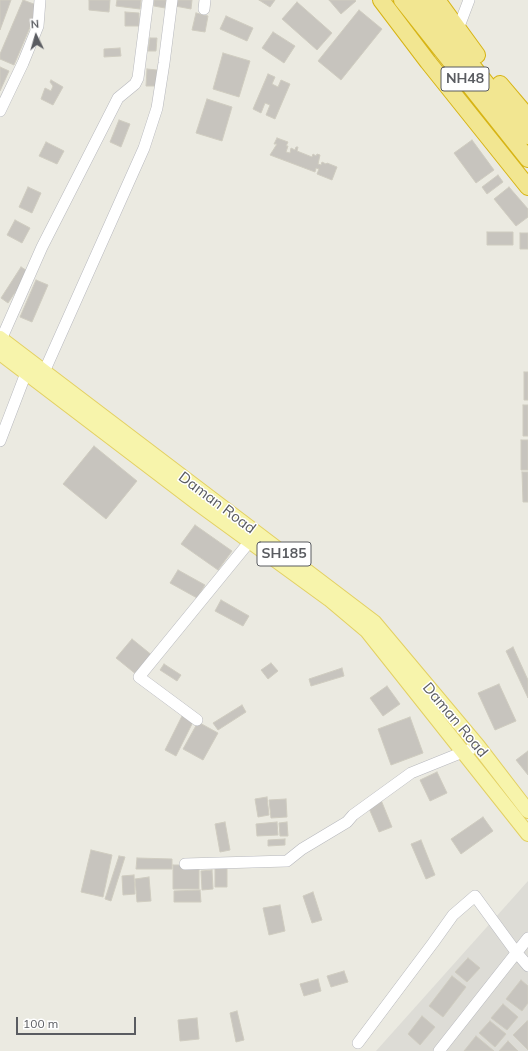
<!DOCTYPE html>
<html>
<head>
<meta charset="utf-8">
<style>
  body { margin:0 }
  #map { position:relative; width:528px; height:1051px; overflow:hidden; background:#ebeae1; font-family:Mulish,sans-serif }
  canvas { display:block }
  .north { position:absolute; left:16px; top:16px; width:40px; height:40px; -webkit-text-stroke:3px #fff; paint-order:stroke; rotate:355deg; font-size:11px; font-weight:700; line-height:16px; text-align:center; color:#5a5c61 }
  .north::after { content:''; display:block; margin:auto; width:14px; height:18px; background:#5a5c61; clip-path:polygon(50% 0,100% 100%,50% 72%,0 100%) }
  .scale { position:absolute; left:16px; top:1017px; width:120px; height:18px; box-sizing:border-box; border:2px solid #5a5c61; border-top:0; padding-left:5px; font-size:12px; line-height:14px; white-space:nowrap; color:#5a5c61; -webkit-text-stroke:3px #fff; paint-order:stroke }
</style>
</head>
<body>
<div id="map">
<canvas width="528" height="1051"></canvas>
<div class="north">N</div>
<div class="scale">100 m</div>
</div>
<script>
const context = document.querySelector('canvas').getContext('2d');
context.lineJoin = 'round';
function fill(path, color) { context.fillStyle = color; context.fill(path, 'evenodd'); }
const shape = rows => new Path2D(rows.map(r => 'M' + r).join(''));
function stroke(path, color, width, dash) { context.strokeStyle = color; context.lineWidth = width; context.lineCap = dash ? 'butt' : 'round'; context.setLineDash(dash || []); context.stroke(path); }
function drawText(font, color, halo, rows, align = 'center') {
  context.font = font + ' Mulish,sans-serif'; context.lineWidth = 3; context.setLineDash([]); context.textBaseline = 'middle'; context.strokeStyle = halo; context.fillStyle = color; for (const [text, x, y, turn = 0] of rows) {
    context.save(); context.translate(x, y); context.rotate((+turn || 0) * Math.PI / 180); context.textAlign = isNaN(turn) ? turn : align; if (halo) context.strokeText(text, 0, 0); context.fillText(text, 0, 0); context.restore();
  }
}
const industrial = shape([
  [528,881,528,1051,376,1051]
]);
const building = shape([
  [0,0,11,0,0,30,0,0],
  [23,0,39,6,14,65,0,59,0,54,23,0],
  [89,0,110,0,109,12,89,10,89,0],
  [117,0,141,0,140,9,116,6,117,0],
  [154,0,166,0,165,8,154,6,154,0],
  [176,0,192,0,191,9,175,6,176,0],
  [259,0,275,0,270,7,259,0],
  [329,0,355,0,356,1,341,14,329,0],
  [297,2,332,33,317,50,282,19,297,2],
  [359,10,382,29,341,80,318,61,359,10],
  [125,12,139,13,139,26,125,26,125,12],
  [196,13,208,16,205,32,192,30,196,13],
  [226,16,253,28,247,41,220,29,226,16],
  [273,32,295,46,284,63,262,48,273,32],
  [150,38,157,38,156,51,148,51,150,38],
  [120,48,121,56,104,57,104,49,120,48],
  [223,53,250,61,239,97,213,89,223,53],
  [0,67,9,71,0,91,0,67],
  [147,69,157,70,156,86,146,86,147,69],
  [268,74,275,77,272,84,278,87,281,80,290,84,275,119,266,115,270,105,265,103,261,113,253,109,268,74],
  [51,80,63,87,53,105,41,99,45,88,51,91,53,86,50,82,51,80],
  [207,99,232,107,222,141,196,133,207,99],
  [119,120,130,124,121,147,110,142,119,120],
  [277,138,288,142,286,146,288,146,286,152,290,153,291,148,295,150,296,147,298,147,297,151,312,157,313,154,316,156,317,154,320,155,318,164,321,165,322,162,326,164,327,163,337,167,332,180,317,174,319,169,316,168,315,172,270,155,277,144,274,144,277,138],
  [472,140,494,170,476,183,454,153,472,140],
  [46,142,64,151,57,164,39,156,46,142],
  [498,175,503,182,487,194,482,187,498,175],
  [28,187,41,193,32,213,19,207,28,187],
  [509,187,528,209,528,217,516,226,494,199,509,187],
  [15,220,30,228,22,243,7,235,15,220],
  [487,232,513,232,513,245,487,245,487,232],
  [520,233,528,233,528,249,520,249,520,233],
  [21,267,29,272,8,303,1,298,21,267],
  [36,280,48,285,32,322,20,317,36,280],
  [524,372,528,372,528,400,524,400,524,372],
  [523,405,528,405,528,436,523,436,523,405],
  [521,440,528,440,528,470,521,470,521,440],
  [94,446,137,481,106,519,63,484,94,446],
  [522,472,528,472,528,502,523,502,522,472],
  [195,525,232,551,218,570,181,544,195,525],
  [178,570,205,585,197,598,170,583,178,570],
  [221,600,249,616,243,626,215,611,221,600],
  [132,639,153,656,137,675,116,658,132,639],
  [513,647,528,680,528,698,506,651,513,647],
  [271,663,278,671,268,679,261,670,271,663],
  [164,664,181,675,177,681,160,670,164,664],
  [342,668,344,676,311,686,309,679,342,668],
  [499,684,516,721,495,730,478,693,499,684],
  [387,686,400,704,383,716,370,698,387,686],
  [242,705,246,712,218,730,213,723,242,705],
  [183,714,194,720,176,756,165,750,183,714],
  [410,717,423,753,391,765,378,729,410,717],
  [198,722,218,733,203,760,183,749,198,722],
  [528,751,528,775,516,760,528,751],
  [437,772,447,793,430,801,420,780,437,772],
  [267,797,269,815,258,817,255,799,267,797],
  [286,799,287,817,271,818,269,800,286,799],
  [381,800,392,827,379,832,368,806,381,800],
  [483,817,493,831,461,854,451,839,483,817],
  [225,822,230,850,220,852,215,824,225,822],
  [277,822,278,835,257,836,256,824,277,822],
  [287,822,288,836,280,836,279,823,287,822],
  [285,839,285,845,268,846,268,840,285,839],
  [421,840,435,875,426,879,411,844,421,840],
  [91,850,112,855,103,897,81,892,91,850],
  [119,856,125,857,111,901,105,899,119,856],
  [137,858,172,859,172,869,136,869,137,858],
  [173,865,199,865,199,889,173,889,173,865],
  [215,865,227,865,227,887,215,887,215,865],
  [212,870,213,889,202,890,201,871,212,870],
  [134,875,135,894,123,895,122,876,134,875],
  [149,877,151,901,137,902,135,879,149,877],
  [200,890,201,902,174,902,174,891,200,890],
  [313,892,322,920,312,923,303,896,313,892],
  [280,905,285,931,269,935,263,908,280,905],
  [468,958,480,968,467,982,455,972,468,958],
  [344,971,348,982,331,987,327,976,344,971],
  [452,976,466,987,443,1017,429,1006,452,976],
  [318,979,321,991,304,996,300,984,318,979],
  [521,980,528,986,528,1003,522,1011,506,999,521,980],
  [503,1004,518,1017,507,1030,491,1018,503,1004],
  [237,1011,244,1040,236,1042,230,1013,237,1011],
  [422,1016,435,1027,420,1045,408,1034,422,1016],
  [197,1018,199,1039,180,1041,178,1020,197,1018],
  [490,1021,506,1034,495,1047,479,1033,490,1021],
  [527,1021,528,1021,528,1050,513,1035,527,1021],
  [476,1036,494,1051,464,1051,476,1036],
  [508,1041,518,1051,499,1051,508,1041]
]);
const minor = shape([
  [204,9,205,0],
  [458,29,469,0],
  [0,111,23,63,38,26,40,0],
  [0,342,42,247,118,98,135,84,138,78,148,0],
  [44,372,144,148,157,108,164,63,172,0],
  [0,441,26,373,31,368],
  [197,720,139,677,255,535],
  [185,864,287,861,302,849,347,822,353,815,411,773,478,746],
  [358,1043,433,943,453,915,475,896,516,952,528,966],
  [439,1051,528,938]
]);
const major = shape([
  [0,338,374,622,478,746,528,811],
  [0,353,197,503,329,599,367,631,528,834]
]);
const highway = shape([
  [381,0,428,62,528,187],
  [402,0,528,159],
  [420,0,528,136],
  [437,0,477,55],
  [500,84,528,117]
]);
const shields = [
  [465,79,48],
  [284,554,54]
];
const shieldNames = [
  ["NH48",465,79],
  ["SH185",284,554]
];
const streetNames = [
  ["Daman Road",217,503,37],
  ["Daman Road",455,720,50]
];
fill(industrial, '#dddcd6');
fill(building, '#c7c4be');
stroke(building, '#cfccc0', 1);
stroke(minor, '#b7b8bd', 12);
stroke(major, '#e3d062', 16);
stroke(highway, '#d7b415', 18);
stroke(minor, '#fff', 11);
stroke(major, '#f7f4ab', 14);
stroke(highway, '#f2e691', 16);
for (const [x, y, w] of shields) { const box = new Path2D(); box.roundRect(x - w / 2, y - 12, w, 24, 3); context.fillStyle = '#fff'; context.fill(box); stroke(box, '#5a5c61', 1); }
drawText('bold 14px', '#5a5c61', null, shieldNames);
drawText('15px', '#5a5c61', '#fff', streetNames);
</script>
</body>
</html>
